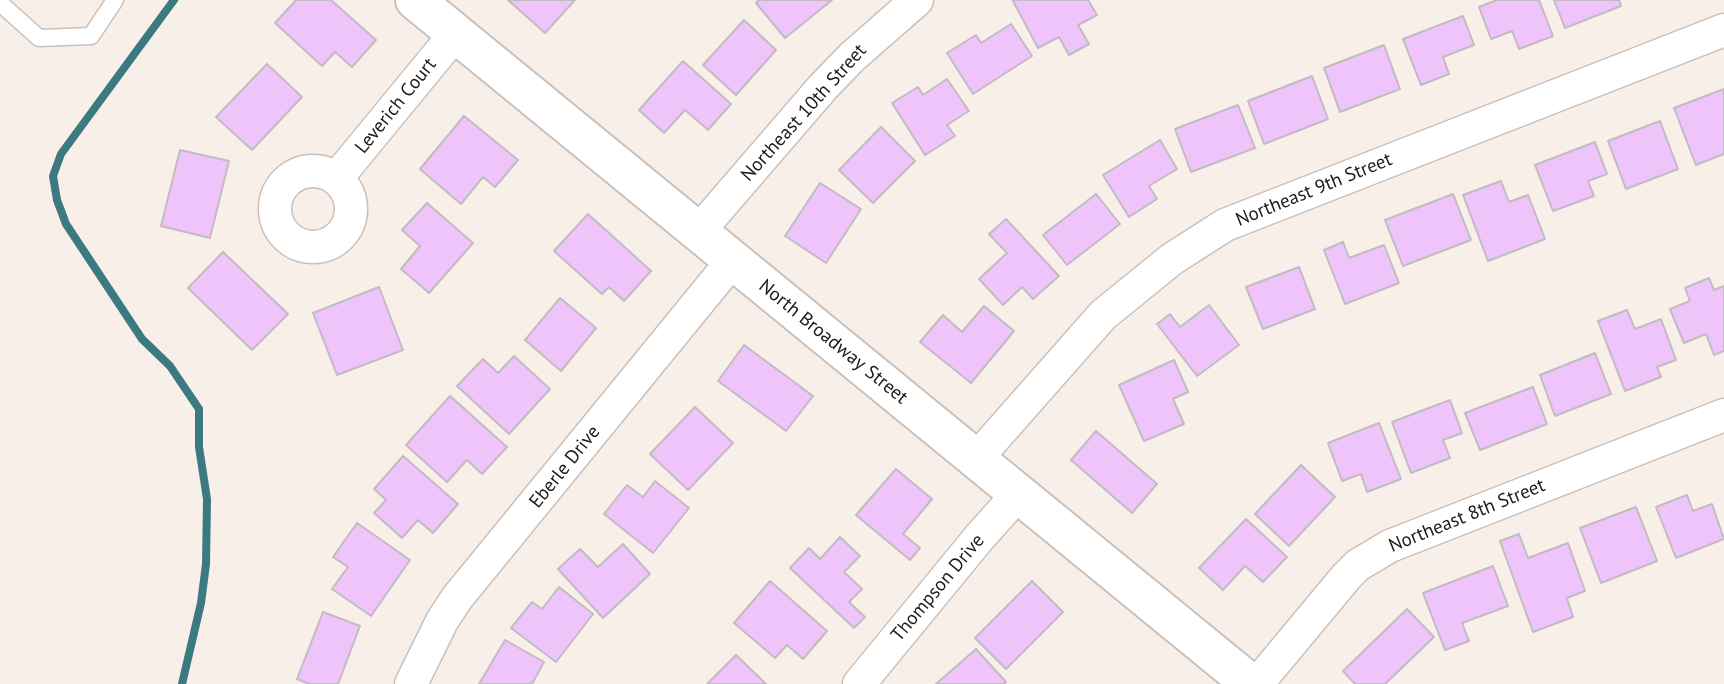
<!DOCTYPE html>
<html>
<head>
<meta charset="utf-8">
<style>
  body { margin:0 }
  canvas { display:block; background:#f9efe9 }
</style>
</head>
<body>
<canvas width="1724" height="684"></canvas>
<script>
const context = document.querySelector('canvas').getContext('2d');
context.lineJoin = 'round';
const shape = rows => new Path2D(rows.map(r => 'M' + r).join(''));
function stroke(path, color, width, dash) { context.strokeStyle = color; context.lineWidth = width; context.lineCap = dash ? 'butt' : 'round'; context.setLineDash(dash || []); context.stroke(path); }
function fill(path, color) { context.fillStyle = color; context.fill(path, 'evenodd'); }
function drawText(font, color, halo, rows, align = 'center') {
  context.font = font + ' "PT Sans",sans-serif'; context.lineWidth = 5; context.setLineDash([]); context.textBaseline = 'middle'; context.strokeStyle = halo; context.fillStyle = color; for (const [text, x, y, turn = 0] of rows) {
    context.save(); context.translate(x, y); context.rotate((+turn || 0) * Math.PI / 180); context.textAlign = isNaN(turn) ? turn : align; if (halo) context.strokeText(text, 0, 0); context.fillText(text, 0, 0); context.restore();
  }
}
const stream = shape([
  [174,0,61,154,53,176,57,200,66,224,142,339,170,366,199,409,199,447,207,499,206,564,201,603,182,684]
]);
const building = shape([
  [296,0,331,0,376,40,352,67,335,52,322,66,275,23,296,0],
  [508,0,575,0,545,33,508,0],
  [759,0,832,0,785,38,756,3,759,0],
  [1015,0,1088,0,1097,15,1078,25,1089,44,1069,55,1059,37,1038,48,1013,1,1015,0],
  [1497,0,1539,0,1553,36,1519,49,1512,31,1491,39,1479,7,1497,0],
  [1554,0,1619,0,1621,6,1565,28,1554,0],
  [1463,16,1474,45,1443,57,1449,74,1421,85,1403,39,1463,16],
  [744,20,776,50,736,95,703,65,744,20],
  [1011,24,1032,56,973,94,947,53,976,35,981,43,1011,24],
  [1384,45,1400,89,1340,112,1324,68,1384,45],
  [683,61,731,104,708,130,685,110,664,133,639,110,683,61],
  [267,64,302,97,252,150,216,117,267,64],
  [1312,76,1328,119,1264,144,1248,101,1312,76],
  [947,79,969,111,947,125,955,136,925,155,892,103,918,87,923,95,947,79],
  [1724,89,1724,154,1696,165,1674,108,1724,89],
  [1238,105,1255,148,1191,172,1175,129,1238,105],
  [464,116,518,160,495,187,483,177,461,204,420,169,464,116],
  [1660,121,1678,169,1626,189,1608,141,1660,121],
  [881,127,915,161,873,203,839,170,881,127],
  [1160,140,1177,169,1149,186,1157,199,1129,217,1103,175,1160,140],
  [1595,142,1607,174,1588,181,1594,196,1553,211,1535,165,1595,142],
  [180,150,229,161,210,238,161,226,180,150],
  [1501,181,1509,202,1528,195,1545,239,1488,261,1463,195,1501,181],
  [820,183,861,209,826,263,785,236,820,183],
  [1096,194,1120,224,1067,265,1043,235,1096,194],
  [1453,194,1471,240,1403,266,1385,220,1453,194],
  [427,203,473,243,429,293,401,269,420,246,402,230,427,203],
  [588,214,651,271,624,301,609,287,602,294,554,251,588,214],
  [1006,219,1059,276,1033,299,1022,287,1003,305,979,279,1007,253,989,234,1006,219],
  [1343,242,1349,258,1384,245,1399,283,1345,304,1324,250,1343,242],
  [223,252,288,314,252,350,188,288,223,252],
  [1299,267,1315,309,1263,329,1246,287,1299,267],
  [1709,278,1714,290,1724,286,1724,351,1714,355,1706,334,1684,343,1670,309,1690,301,1685,288,1709,278],
  [379,287,403,350,337,375,313,313,379,287],
  [560,298,596,328,561,371,525,340,560,298],
  [1209,305,1239,345,1197,376,1157,324,1170,314,1180,327,1209,305],
  [984,306,1014,331,971,383,920,342,943,315,962,332,984,306],
  [1627,310,1635,329,1661,319,1676,360,1657,367,1661,377,1625,391,1598,321,1627,310],
  [744,345,813,396,786,431,718,381,744,345],
  [1595,353,1611,394,1555,416,1540,375,1595,353],
  [514,356,550,389,509,434,457,386,483,359,498,373,514,356],
  [1174,360,1188,392,1173,399,1184,424,1144,441,1119,385,1174,360],
  [1533,387,1547,424,1480,450,1465,413,1533,387],
  [450,396,507,447,482,474,467,460,447,482,406,445,450,396],
  [1450,400,1462,433,1443,440,1450,458,1411,473,1392,422,1450,400],
  [695,407,733,443,688,490,650,454,695,407],
  [1379,423,1401,479,1367,492,1361,474,1342,481,1328,443,1379,423],
  [1096,431,1157,484,1132,513,1071,460,1096,431],
  [403,456,458,504,433,533,418,520,402,538,374,513,386,500,374,489,403,456],
  [1301,465,1335,497,1289,546,1255,514,1301,465],
  [896,469,932,499,903,534,920,548,910,560,856,515,896,469],
  [655,481,689,508,653,553,604,514,627,485,643,497,655,481],
  [1687,495,1693,511,1712,504,1724,539,1676,558,1656,507,1687,495],
  [1636,507,1657,561,1601,583,1580,528,1636,507],
  [1246,519,1287,557,1263,582,1245,566,1223,590,1199,568,1246,519],
  [357,523,410,560,371,616,332,589,348,567,333,557,357,523],
  [1519,534,1528,558,1568,543,1585,591,1567,598,1573,617,1533,632,1500,541,1519,534],
  [840,537,860,556,844,572,862,589,849,602,865,617,854,628,790,568,809,548,820,559,840,537],
  [623,544,650,574,603,618,558,569,580,549,598,567,623,544],
  [1493,566,1508,606,1462,623,1469,641,1445,650,1423,593,1493,566],
  [770,581,827,631,803,659,787,645,775,658,734,623,770,581],
  [1032,581,1063,612,1006,669,975,638,1032,581],
  [559,587,593,614,556,662,511,628,532,602,542,609,559,587],
  [1407,609,1434,637,1385,684,1355,684,1343,671,1407,609],
  [323,612,360,626,338,684,309,684,297,679,323,612],
  [505,640,544,662,532,684,479,684,505,640],
  [976,649,1006,682,1004,684,936,684,976,649],
  [736,655,766,684,707,684,736,655]
]);
const lane = shape([
  [0,3,39,38,91,36,115,0]
]);
const street = shape([
  '275 209a38 38 0 1 1 76 0a38 38 0 1 1-76 0Z',
  [336,179,456,33],
  [698,232,823,87,852,57,917,0],
  [976,459,1103,315,1172,259,1225,225,1724,30],
  [411,684,442,621,457,598,733,260],
  [859,684,978,539,1018,494],
  [1257,684,1346,577,1358,565,1390,546,1724,415]
]);
const secondary = shape([
  [415,0,1251,684]
]);
const streetNames = [
  ["Leverich Court",396,106,-51],
  ["Northeast 10th Street",804,113,-48],
  ["Northeast 9th Street",1314,190,-22],
  ["North Broadway Street",833,342,39],
  ["Eberle Drive",565,467,-51],
  ["Northeast 8th Street",1467,516,-22],
  ["Thompson Drive",938,588,-50]
];
stroke(stream, '#3c7a82', 8);
fill(building, '#efc4fa');
stroke(building, '#c2bbc3', 2);
stroke(lane, '#cac0bb', 19);
stroke(street, '#cac0bb', 35);
stroke(secondary, '#cac0bb', 42);
stroke(lane, '#fff', 16);
stroke(street, '#fff', 32);
stroke(secondary, '#fff', 38);
drawText('19px', '#1d1a18', '#fff', streetNames);
</script>
</body>
</html>
